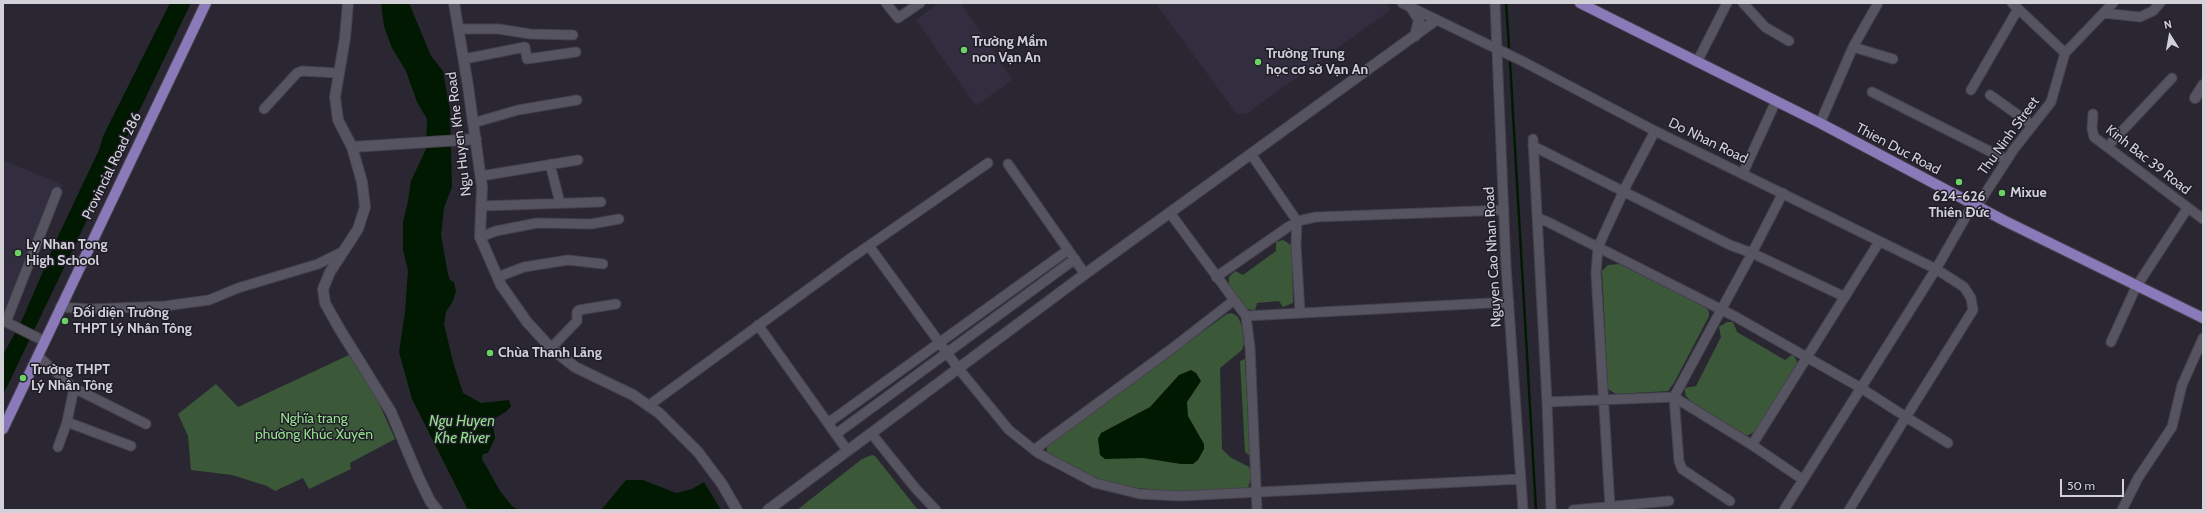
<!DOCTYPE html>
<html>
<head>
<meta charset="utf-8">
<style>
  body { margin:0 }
  #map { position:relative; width:2206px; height:513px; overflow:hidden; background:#2a2733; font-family:Cabin,sans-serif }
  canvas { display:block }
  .frame { position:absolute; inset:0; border:4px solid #d2d1d8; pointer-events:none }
  .north { position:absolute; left:2150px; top:16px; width:40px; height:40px; -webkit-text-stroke:3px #201d29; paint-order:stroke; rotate:349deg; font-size:11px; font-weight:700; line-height:16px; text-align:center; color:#d2d1d8 }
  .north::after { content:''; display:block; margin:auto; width:14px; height:18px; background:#d2d1d8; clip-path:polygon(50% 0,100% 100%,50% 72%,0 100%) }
  .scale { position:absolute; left:2060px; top:479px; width:64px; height:18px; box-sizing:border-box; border:2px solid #d2d1d8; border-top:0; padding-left:5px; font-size:12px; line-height:14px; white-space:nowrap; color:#d2d1d8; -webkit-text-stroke:3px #201d29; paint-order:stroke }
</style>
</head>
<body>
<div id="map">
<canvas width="2206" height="513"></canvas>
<div class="frame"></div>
<div class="north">N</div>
<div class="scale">50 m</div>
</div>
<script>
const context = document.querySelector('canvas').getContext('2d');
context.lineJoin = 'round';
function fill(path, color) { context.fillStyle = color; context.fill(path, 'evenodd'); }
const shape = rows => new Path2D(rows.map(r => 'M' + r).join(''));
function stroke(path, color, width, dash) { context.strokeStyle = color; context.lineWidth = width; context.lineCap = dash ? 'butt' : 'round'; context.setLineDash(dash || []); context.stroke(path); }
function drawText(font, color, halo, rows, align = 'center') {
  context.font = font + ' Cabin,sans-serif'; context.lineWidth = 3; context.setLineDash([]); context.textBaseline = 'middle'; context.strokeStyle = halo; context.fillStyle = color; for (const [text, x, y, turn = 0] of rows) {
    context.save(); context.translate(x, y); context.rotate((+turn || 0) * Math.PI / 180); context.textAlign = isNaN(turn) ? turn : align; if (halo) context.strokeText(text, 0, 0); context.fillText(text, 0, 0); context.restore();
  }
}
const built = shape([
  [939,3,961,3,1012,80,976,106,916,20],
  [1155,3,1383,3,1389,6,1389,11,1246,114,1237,114],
  [3,160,63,185,3,321]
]);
const green = shape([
  [1283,240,1291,245,1292,253,1293,303,1283,307,1279,301,1257,303,1255,310,1245,309,1229,285,1229,277,1235,271,1243,275,1276,251,1276,242],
  [1619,264,1703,305,1709,311,1709,316,1674,383,1668,391,1616,394,1608,389,1602,271,1608,265],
  [1232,313,1238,317,1242,326,1244,344,1242,350,1220,368,1222,449,1230,457,1249,467,1252,475,1248,488,1182,492,1137,488,1116,484,1081,473,1047,452,1047,445,1065,431,1227,314],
  [1727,322,1733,322,1737,332,1785,360,1793,354,1797,362,1797,365,1755,432,1746,436,1692,402,1686,396,1685,392,1685,388,1696,386,1721,337,1719,327],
  [351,354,373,390,395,439,350,463,351,469,309,489,303,478,275,491,267,486,232,475,191,470,188,436,178,414,216,384,238,407],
  [1245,359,1250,456,1245,452,1240,361],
  [872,455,875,456,918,510,797,510,862,459]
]);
const water = shape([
  [170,3,191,3,3,395,3,355,22,320,60,232,99,150,104,134],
  [381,3,409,3,431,56,443,71,450,110,452,187,444,208,441,235,448,274,450,280,454,282,456,291,453,301,446,312,444,324,453,362,463,393,481,403,509,400,511,406,507,411,492,420,495,438,488,453,483,454,482,459,500,491,512,506,519,510,468,510,412,399,399,352,405,312,408,270,403,250,403,222,408,201,411,181,426,149,427,119,417,102,406,71,392,48,384,26],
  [1191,370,1196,373,1201,381,1187,402,1188,416,1204,444,1204,449,1198,460,1193,464,1181,464,1143,458,1105,459,1100,455,1098,439,1101,433,1150,407,1179,375],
  [626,480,643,480,676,493,692,489,704,482,721,510,601,510]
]);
const stream = shape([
  [1506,3,1509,47],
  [1510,62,1536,510]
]);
const minor = shape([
  [886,3,898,18,920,3],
  [1402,3,1524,62,1655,131,1936,269,1973,204],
  [1495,3,1506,266,1523,510],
  [1743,3,1765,27,1789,41],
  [2012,3,2065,53],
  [2103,13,2140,17,2153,11,2160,3],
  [459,29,499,29,530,34,573,35],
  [1853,47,1893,59],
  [464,59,525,47,527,59,576,52],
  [1697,62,1727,3],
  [1971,90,2018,9],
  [1872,92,2007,160],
  [1990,95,2032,125],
  [264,109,297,73,302,71,338,73],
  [2093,114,2092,128,2094,137,2203,219],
  [473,123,518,110,577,100],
  [1820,123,1853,47,1878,3],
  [1533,139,1547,402,1551,510],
  [1533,146,1730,245,1752,253,1845,297],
  [2107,147,2172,78],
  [1251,154,1297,221,1296,245,1300,313],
  [550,164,560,203],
  [1008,164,1085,274],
  [1743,173,1776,101],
  [481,176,578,160],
  [481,206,601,202],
  [1977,206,2014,149,2051,102,2065,53,2113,3],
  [1170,213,1246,316,1250,347,1257,510],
  [1538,218,1548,222,1736,317,1861,388,1906,417,1849,510],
  [480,237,496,231,537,223,591,224,619,219],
  [869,246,958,368,1009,430,1038,453,1095,483,1140,494,1180,496,1521,479],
  [498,277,524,267,568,260,603,264],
  [1216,277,1288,227,1302,220,1316,217,1504,210],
  [60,307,90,309,165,306,209,300,238,288,318,264,342,252],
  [1246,316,1509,302],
  [758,325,847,450],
  [44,341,6,322,57,192],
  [2111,342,2136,287,2187,209],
  [551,348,577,321,577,312,579,310,616,304],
  [38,356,74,388,146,424],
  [1547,402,1674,397,1752,445,1802,479],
  [648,406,851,258,988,163],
  [67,422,131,446],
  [828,423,1068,250],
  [871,433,916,489,936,510],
  [836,434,1075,259],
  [1752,445,1879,242],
  [58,447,67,422,74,388],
  [1034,450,1170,350,1233,301],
  [1730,501,1682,469,1679,461,1674,397,1752,253,1783,193],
  [1610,507,1596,273,1598,247,1626,186,1655,131],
  [1573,510,1669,501],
  [1784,510,1936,269,1964,287,1971,298,1973,310,1906,417,1948,443],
  [2122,510,2138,478,2172,427,2182,385,2203,338]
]);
const tertiary = shape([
  [348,3,345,38,335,97,338,120,352,147,362,182,365,207,358,229,330,272,323,289,325,303,339,328,391,412,418,476,430,501,437,510],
  [454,3,468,86,482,187,480,237,501,285,527,322,551,348,575,367,633,395,659,413,698,452,722,484,737,510],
  [1411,7,1419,20,1415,36],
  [352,147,476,139],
  [768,510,1085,274,1436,20]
]);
const secondary = shape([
  [2195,98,2203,85]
]);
const primary = shape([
  [1580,3,1820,123,2005,221,2203,318],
  [3,429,206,3]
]);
const markers = [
  [964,50,4,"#6bd363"],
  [1258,62,4,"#6bd363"],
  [1959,182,4,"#6bd363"],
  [2002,193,4,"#6bd363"],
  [18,253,4,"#6bd363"],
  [65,321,4,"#6bd363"],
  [490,353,4,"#6bd363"],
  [23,378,4,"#6bd363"]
];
const poiNames = [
  ["Trường Mầm",972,42],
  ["non Vạn An",972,58],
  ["Trường Trung",1266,54],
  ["học cơ sở Vạn An",1266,70],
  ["Mixue",2010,193],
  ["624-626",1959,197,"center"],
  ["Thiên Đức",1959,213,"center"],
  ["Ly Nhan Tong",26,245],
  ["High School",26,261],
  ["Đối diện Trường",73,313],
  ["THPT Lý Nhân Tông",73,329],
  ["Chùa Thanh Lãng",498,353],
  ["Trường THPT",31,370],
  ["Lý Nhân Tông",31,386]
];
const streetNames = [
  ["Ngu Huyen Khe Road",459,134,-97],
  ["Thu Ninh Street",2009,136,-54],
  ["Do Nhan Road",1708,141,26],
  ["Thien Duc Road",1898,149,28],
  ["Kinh Bac 39 Road",2148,160,38],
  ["Provincial Road 286",112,166,-64],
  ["Nguyen Cao Nhan Road",1493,257,-93]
];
const parkNames = [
  ["Nghĩa trang",314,419],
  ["phường Khúc Xuyên",314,435]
];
const waterNames = [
  ["Ngu Huyen",462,422],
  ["Khe River",462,439]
];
fill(built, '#322d3f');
fill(green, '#3b5938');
fill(water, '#001900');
stroke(stream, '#001900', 2.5);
stroke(minor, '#44424b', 11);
stroke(tertiary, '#44424b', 12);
stroke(secondary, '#44424b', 12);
stroke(primary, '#44424b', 12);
stroke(minor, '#575461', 9);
stroke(tertiary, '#575461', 10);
stroke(secondary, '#575461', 10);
stroke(primary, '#8b7ab9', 10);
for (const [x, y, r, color] of markers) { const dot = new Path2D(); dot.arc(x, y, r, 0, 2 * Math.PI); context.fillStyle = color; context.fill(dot); stroke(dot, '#201d29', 1.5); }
drawText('bold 14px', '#d2d1d8', '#201d29', poiNames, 'left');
drawText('14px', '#d2d1d8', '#201d29', streetNames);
drawText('14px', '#95e18d', '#201d29', parkNames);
drawText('italic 15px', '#94df8c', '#201d29', waterNames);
</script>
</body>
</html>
